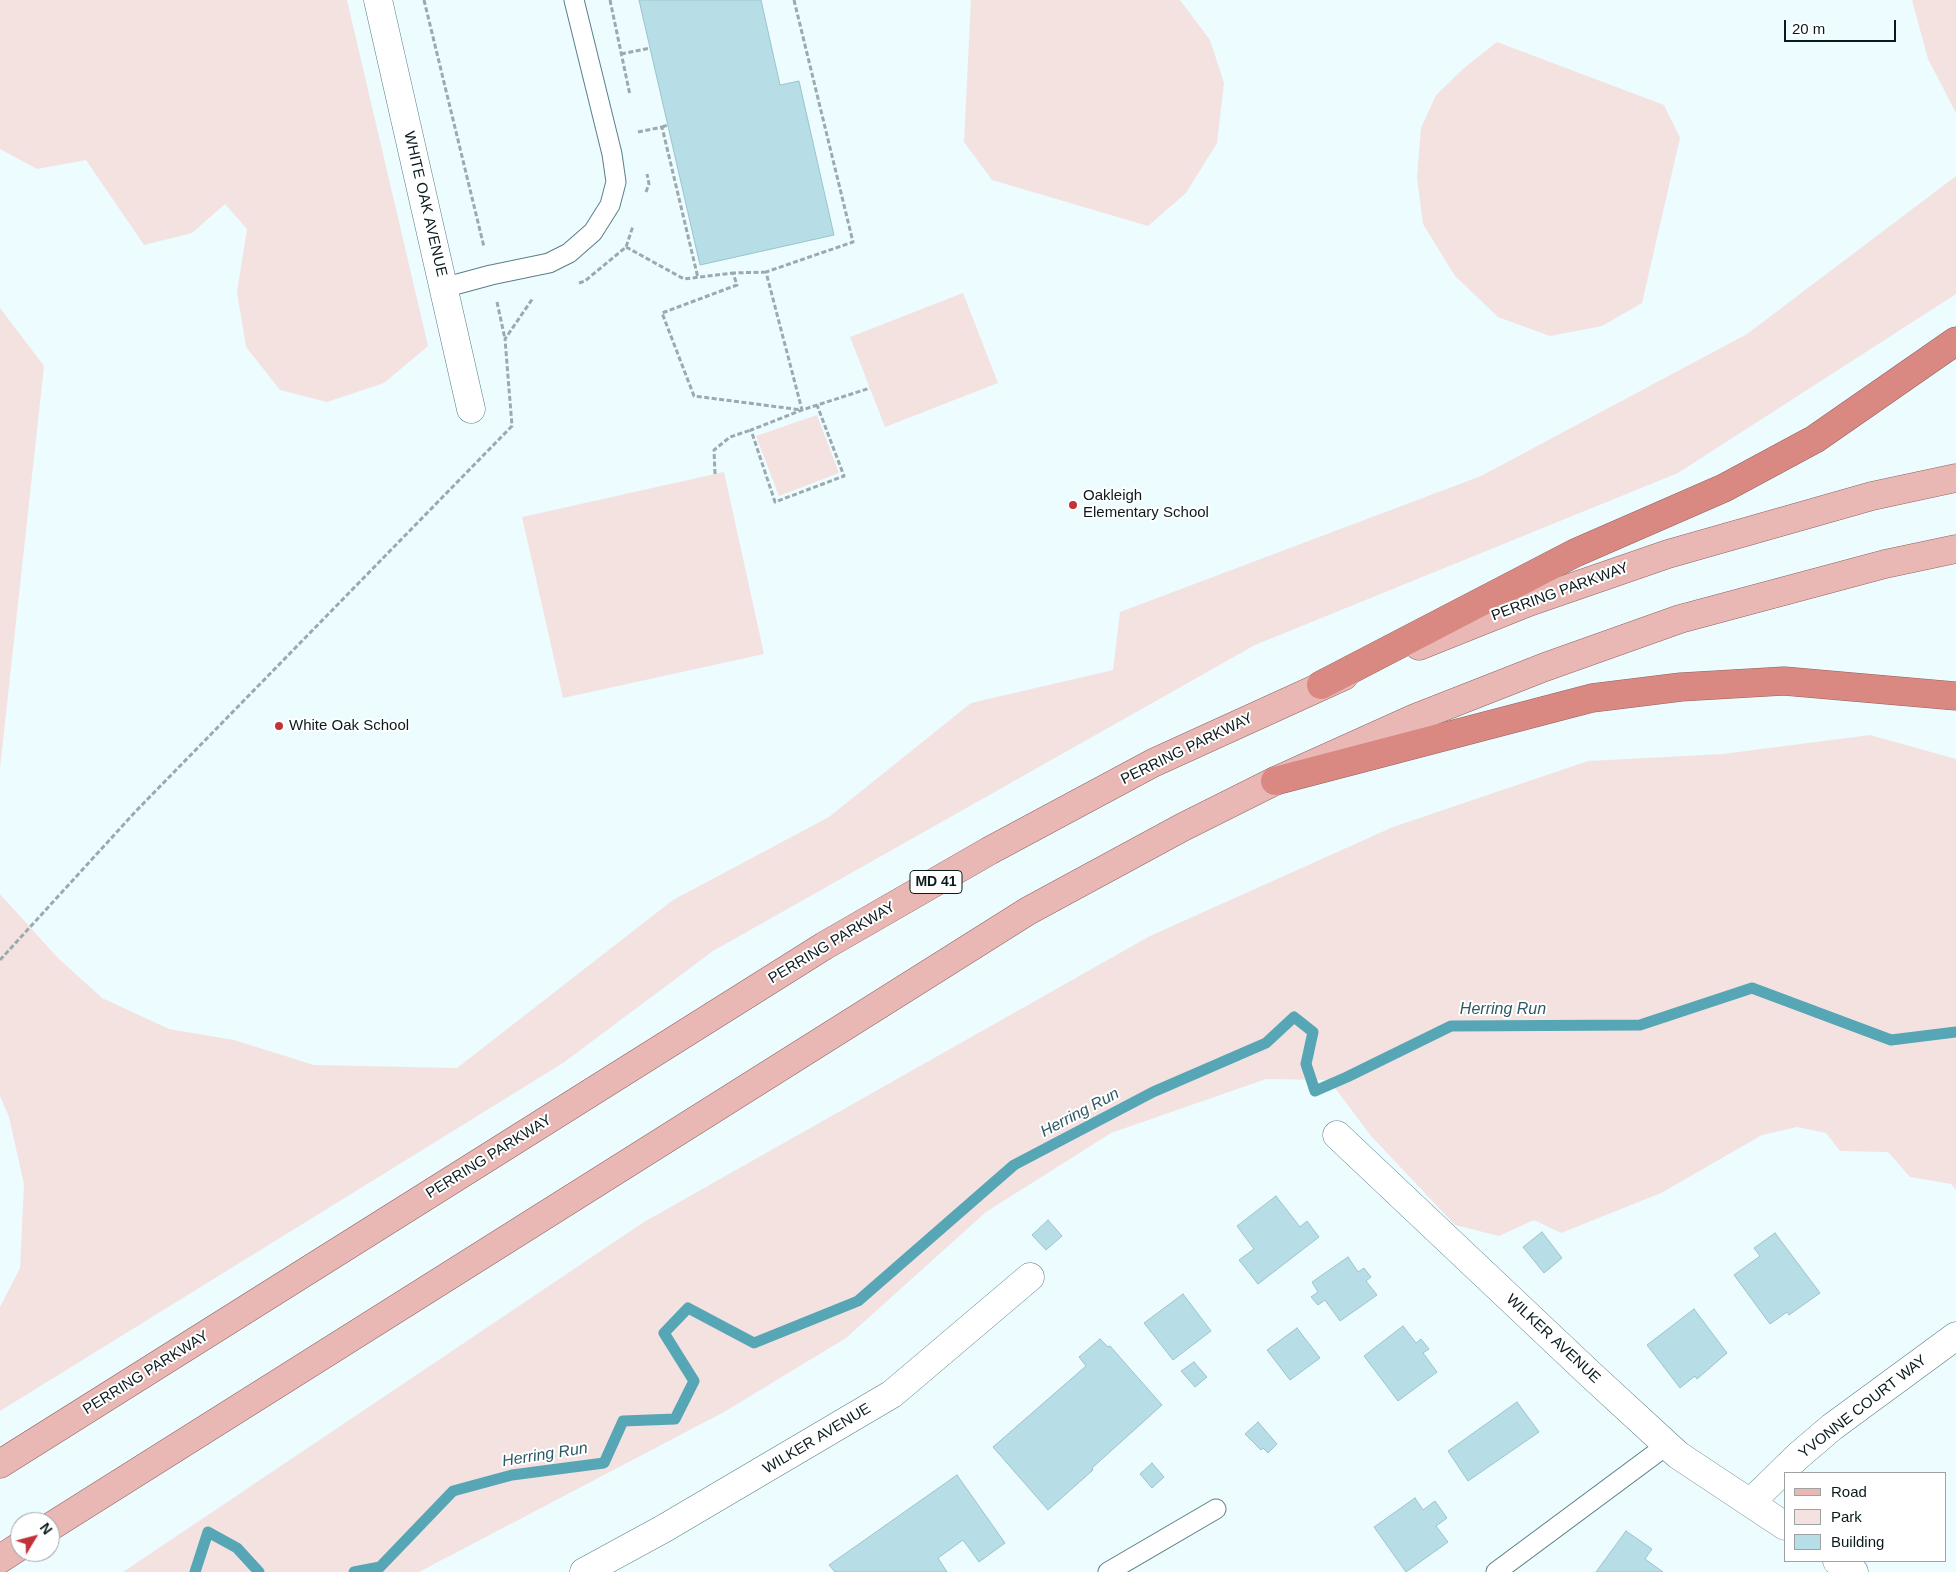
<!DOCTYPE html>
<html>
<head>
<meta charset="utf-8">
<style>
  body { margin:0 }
  #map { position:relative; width:1956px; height:1572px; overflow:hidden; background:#ecfcff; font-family:Arial,sans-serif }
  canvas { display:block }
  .legend { position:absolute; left:1784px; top:1472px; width:162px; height:90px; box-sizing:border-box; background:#fff; border:1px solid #9da3a5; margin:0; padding:6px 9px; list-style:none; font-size:15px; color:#0b1a1d }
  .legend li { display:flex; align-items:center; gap:10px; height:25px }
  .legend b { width:25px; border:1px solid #9da3a5 }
  .north { position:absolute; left:10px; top:1512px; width:50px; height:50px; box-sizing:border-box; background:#fff; border:1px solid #9da3a5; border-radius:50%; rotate:53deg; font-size:14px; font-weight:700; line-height:20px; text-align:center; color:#0b1a1d }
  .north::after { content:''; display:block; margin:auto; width:18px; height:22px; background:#c23236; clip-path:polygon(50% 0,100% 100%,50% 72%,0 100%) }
  .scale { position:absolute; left:1784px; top:20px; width:112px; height:22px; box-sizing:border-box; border:2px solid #0b1a1d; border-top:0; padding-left:6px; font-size:15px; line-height:18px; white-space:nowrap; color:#0b1a1d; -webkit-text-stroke:4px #fff; paint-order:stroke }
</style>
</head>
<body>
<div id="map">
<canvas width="1956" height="1572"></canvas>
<ul class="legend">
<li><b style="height:6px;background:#e9b8b4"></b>Road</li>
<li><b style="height:14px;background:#f4e2e1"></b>Park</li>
<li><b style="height:14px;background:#b7dee7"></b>Building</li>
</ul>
<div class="north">N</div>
<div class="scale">20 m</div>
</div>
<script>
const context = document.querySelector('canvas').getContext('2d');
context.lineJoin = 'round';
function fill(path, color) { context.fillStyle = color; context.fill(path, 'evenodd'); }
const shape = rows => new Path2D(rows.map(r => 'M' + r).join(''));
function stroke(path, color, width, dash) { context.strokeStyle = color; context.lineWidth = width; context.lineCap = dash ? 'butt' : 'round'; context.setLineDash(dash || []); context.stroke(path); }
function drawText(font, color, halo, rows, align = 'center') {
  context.font = font + ' Arial,sans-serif'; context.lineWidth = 4; context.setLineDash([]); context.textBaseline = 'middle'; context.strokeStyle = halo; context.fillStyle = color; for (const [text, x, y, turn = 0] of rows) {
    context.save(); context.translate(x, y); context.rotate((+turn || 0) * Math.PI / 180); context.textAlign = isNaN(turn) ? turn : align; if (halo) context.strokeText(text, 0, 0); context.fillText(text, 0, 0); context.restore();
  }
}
const green = shape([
  [0,0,347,0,428,346,384,383,327,402,280,390,246,347,237,292,247,229,225,204,192,233,144,245,86,160,37,169,0,149],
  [971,0,1180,0,1210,40,1224,83,1217,143,1186,193,1148,226,992,180,964,142],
  [1912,0,1956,0,1956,113,1928,59],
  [1497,42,1664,105,1680,138,1642,303,1602,326,1550,336,1498,317,1455,276,1423,224,1417,178,1421,128,1436,95,1464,68],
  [1956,176,1956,294,1678,473,1255,645,713,951,563,1063,0,1411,0,1307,20,1268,24,1184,9,1117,0,1096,0,894,57,957,102,998,169,1029,234,1040,314,1065,457,1068,673,900,829,817,971,703,1113,670,1120,612,1481,476,1747,334],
  [963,293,998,383,885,427,850,337],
  [0,308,44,366,0,768],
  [817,415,839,473,779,496,756,436],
  [724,472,764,654,563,698,522,517],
  [1870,735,1956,759,1956,1190,1951,1184,1910,1177,1888,1152,1840,1151,1826,1133,1797,1127,1762,1135,1661,1193,1561,1233,1534,1220,1499,1236,1455,1225,1371,1136,1329,1080,1266,1079,1111,1133,986,1212,846,1338,724,1412,419,1572,123,1572,644,1222,1150,936,1393,827,1588,761,1723,754]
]);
const stream = shape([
  [195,1572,208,1532,237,1548,259,1572],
  [354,1572,380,1567,453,1491,512,1475,604,1463,623,1421,675,1419,694,1381,664,1333,688,1308,754,1343,858,1301,1014,1165,1153,1092,1266,1043,1294,1017,1313,1032,1306,1064,1315,1091,1347,1077,1451,1026,1640,1025,1752,988,1891,1040,1956,1032]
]);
const building = shape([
  [639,0,761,0,780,85,799,81,834,235,700,265,639,0],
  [1276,1196,1300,1227,1307,1221,1319,1237,1258,1284,1239,1260,1254,1249,1237,1226,1276,1196],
  [1048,1220,1062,1236,1046,1250,1032,1235,1048,1220],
  [1542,1232,1562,1258,1544,1273,1523,1247,1542,1232],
  [1775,1233,1820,1293,1789,1315,1787,1312,1770,1324,1734,1275,1760,1256,1754,1248,1775,1233],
  [1348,1257,1358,1272,1364,1268,1371,1277,1366,1281,1377,1295,1340,1321,1325,1300,1318,1305,1311,1297,1318,1292,1312,1282,1348,1257],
  [1183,1294,1211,1331,1173,1360,1144,1323,1183,1294],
  [1694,1309,1727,1353,1697,1379,1695,1376,1680,1388,1647,1345,1694,1309],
  [1403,1326,1416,1343,1421,1339,1429,1349,1423,1353,1437,1372,1398,1401,1364,1356,1403,1326],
  [1297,1328,1320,1358,1290,1380,1267,1350,1297,1328],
  [1100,1339,1108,1347,1110,1346,1162,1405,1092,1468,1093,1470,1048,1510,993,1447,1086,1366,1079,1357,1100,1339],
  [1194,1362,1207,1377,1195,1387,1181,1371,1194,1362],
  [1517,1402,1539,1432,1468,1481,1448,1451,1517,1402],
  [1258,1422,1277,1444,1268,1453,1263,1448,1261,1450,1245,1434,1258,1422],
  [1152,1463,1164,1477,1152,1488,1140,1474,1152,1463],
  [957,1475,1005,1543,979,1562,963,1540,938,1558,947,1572,835,1572,829,1565,957,1475],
  [1415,1498,1423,1510,1435,1501,1447,1518,1436,1526,1448,1542,1406,1572,1374,1527,1415,1498],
  [1626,1531,1652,1549,1645,1559,1663,1572,1596,1572,1626,1531]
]);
const path = shape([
  [424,0,484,247],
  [610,0,630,95],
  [794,0,853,242,766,272,802,410,870,388],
  [621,54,650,48],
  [662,127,668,125],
  [638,132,662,127,698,278],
  [646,192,649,184,647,174],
  [626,247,684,279,733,273],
  [766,272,733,273,737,285,662,313,694,396,802,410,751,430,775,502,844,476,817,405],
  [579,283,585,281,626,247,633,226],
  [497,302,505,339],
  [715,474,714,450,730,437,751,430],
  [0,960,136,811,512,426,505,339,533,298]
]);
const service = shape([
  [443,288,491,275,549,263,569,253,593,232,610,205,616,182,612,154,574,0],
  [1108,1572,1216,1509],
  [1496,1572,1667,1445]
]);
const minor = shape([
  [378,0,471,409],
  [1337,1135,1590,1374,1678,1455,1785,1526],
  [1751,1502,1798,1456,1832,1427,1956,1336],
  [1837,1561,1854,1572],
  [584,1572,663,1529,892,1394,1030,1277]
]);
const primary = shape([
  [1419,646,1529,602,1668,554,1872,496,1956,478],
  [0,1464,824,946,989,851,1153,763,1344,676],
  [50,1527,1028,911,1183,827,1275,781,1415,718,1545,667,1680,619,1885,564,1956,549],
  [0,1559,20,1546]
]);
const motorway = shape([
  [1321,685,1575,553,1724,488,1815,439,1956,341],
  [1275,781,1592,698,1681,687,1784,681,1956,696]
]);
const markers = [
  [1073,505,5,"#c23236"],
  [279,726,5,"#c23236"]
];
const shields = [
  [936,882,52]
];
const shieldNames = [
  ["MD 41",936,882]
];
const streetNames = [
  ["WHITE OAK AVENUE",425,204,77],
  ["PERRING PARKWAY",1560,592,-20],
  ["PERRING PARKWAY",1187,749,-26],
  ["PERRING PARKWAY",832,943,-31],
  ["PERRING PARKWAY",489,1157,-32],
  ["WILKER AVENUE",1553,1339,43],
  ["PERRING PARKWAY",146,1373,-32],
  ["YVONNE COURT WAY",1863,1407,-38],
  ["WILKER AVENUE",817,1439,-31]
];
const poiNames = [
  ["Oakleigh",1083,496],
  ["Elementary School",1083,513],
  ["White Oak School",289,726]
];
const waterNames = [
  ["Herring Run",1503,1010],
  ["Herring Run",1080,1113,-28],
  ["Herring Run",545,1455,-9]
];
fill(green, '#f4e2e1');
stroke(stream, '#57a6b6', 11);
fill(building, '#b7dee7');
stroke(building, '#9cc3cb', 1);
stroke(service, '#5a7f87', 21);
stroke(minor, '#5a7f87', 29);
stroke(primary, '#92625f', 29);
stroke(motorway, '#92625f', 29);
stroke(path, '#9baaad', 3, [5, 2.5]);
stroke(service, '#fff', 19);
stroke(minor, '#fff', 28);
stroke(primary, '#e9b8b4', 28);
stroke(motorway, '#da8882', 28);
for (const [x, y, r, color] of markers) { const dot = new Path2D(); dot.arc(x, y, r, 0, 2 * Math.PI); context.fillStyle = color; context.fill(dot); stroke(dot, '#fff', 2); }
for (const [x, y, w] of shields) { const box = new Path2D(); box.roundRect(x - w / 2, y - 11.5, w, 23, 4); context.fillStyle = '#fff'; context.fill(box); stroke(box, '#0b1a1d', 1); }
drawText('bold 14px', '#0b1a1d', null, shieldNames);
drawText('15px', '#0b1a1d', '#fff', streetNames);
drawText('15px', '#0b1a1d', '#fff', poiNames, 'left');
drawText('italic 16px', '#2c5a64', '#fff', waterNames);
</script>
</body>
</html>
